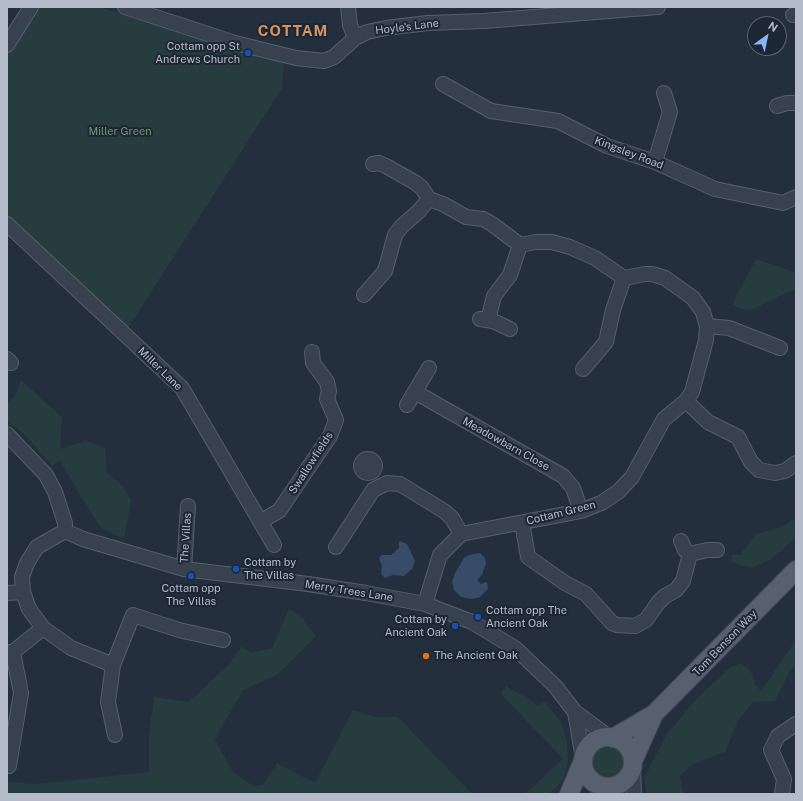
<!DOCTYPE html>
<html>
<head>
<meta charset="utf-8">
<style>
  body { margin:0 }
  #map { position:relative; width:803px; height:801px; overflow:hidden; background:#242f3e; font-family:"Public Sans",sans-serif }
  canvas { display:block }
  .frame { position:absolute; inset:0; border:8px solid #b4bcc9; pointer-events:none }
  .north { position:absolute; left:747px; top:16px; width:40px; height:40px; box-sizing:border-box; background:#1d2633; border:1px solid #59626f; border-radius:50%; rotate:33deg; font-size:11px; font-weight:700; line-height:16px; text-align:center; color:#b4bcc9 }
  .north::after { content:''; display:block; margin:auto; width:14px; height:18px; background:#8ab4f8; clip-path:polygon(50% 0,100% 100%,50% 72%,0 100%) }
</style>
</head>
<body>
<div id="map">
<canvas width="803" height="801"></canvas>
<div class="frame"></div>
<div class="north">N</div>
</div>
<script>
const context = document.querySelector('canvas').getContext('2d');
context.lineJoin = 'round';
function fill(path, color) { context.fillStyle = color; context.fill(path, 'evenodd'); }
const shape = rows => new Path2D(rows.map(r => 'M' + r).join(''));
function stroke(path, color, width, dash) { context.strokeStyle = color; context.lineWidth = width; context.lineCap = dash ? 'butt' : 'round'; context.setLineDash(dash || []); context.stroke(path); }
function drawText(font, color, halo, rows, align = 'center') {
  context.font = font + ' "Public Sans",sans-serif'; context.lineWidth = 4; context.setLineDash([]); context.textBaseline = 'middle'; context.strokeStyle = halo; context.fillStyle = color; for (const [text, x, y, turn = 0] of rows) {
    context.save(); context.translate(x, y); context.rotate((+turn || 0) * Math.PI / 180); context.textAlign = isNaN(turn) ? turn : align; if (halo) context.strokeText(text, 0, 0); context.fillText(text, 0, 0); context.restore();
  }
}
const green = shape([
  [38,7,99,7,284,63,282,88,128,328,7,215,7,55],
  [756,259,796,273,796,291,793,290,749,311,732,305],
  [21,380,62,417,60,449,85,441,105,448,107,473,123,486,131,500,124,539,101,528,81,497,60,460,52,466,25,435,7,420,7,405,15,396],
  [796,518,796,538,770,560,752,568,731,562,732,555,740,555,755,535,783,526],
  [289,609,303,619,316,636,278,674,244,690,227,717,215,740,233,772,253,786,263,785,277,763,315,783,353,710,375,717,398,717,472,794,7,794,7,782,37,784,149,772,149,735,154,697,189,702,230,663,242,646,251,653,272,648],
  [796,640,796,665,790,671,775,701,753,702,738,721,725,752,691,765,680,776,683,794,647,794,644,778,667,734,697,698,731,667,740,664,748,668,753,675,755,684,761,691],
  [506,686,538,705,545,702,561,722,567,743,568,762,563,780,549,794,525,794,563,759,501,694],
  '590 762a18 18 0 1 1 36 0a18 18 0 1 1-36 0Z'
]);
const water = shape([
  [399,541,407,544,415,561,412,569,404,576,393,575,385,578,381,574,382,566,379,558,382,555,391,555,399,548],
  [480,553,485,558,486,563,482,575,477,580,481,584,487,582,488,589,480,597,472,599,461,597,454,590,452,582,455,573,464,558,469,555]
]);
const minor = shape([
  [125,7,235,43,296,58,324,61,334,57,355,38,367,32,386,28,428,23,484,21,658,7],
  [348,7,350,25,355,38],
  [793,15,796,15],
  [7,45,31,7],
  [443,84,491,111,558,121,607,146,655,162,715,189,783,203,796,197],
  [777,106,787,103,796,103],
  [655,162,670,112,664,93],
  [373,164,379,163,386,166,416,183,422,188,429,199,443,204,466,217,483,219,492,224,520,245,536,242,552,242,570,247,595,258,624,278,645,274,652,274,665,278,693,298,703,312,707,326,706,340,692,392,686,401,664,419,632,477,618,492,601,503,581,511,461,534,440,555,425,604],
  [7,224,182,388,274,545],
  [364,295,385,271,395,235,401,227,419,211,429,199],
  [480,319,493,321,510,329],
  [488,320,494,296,510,275,520,245],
  [707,326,729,328,780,348],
  [7,359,11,363],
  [583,369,606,342,613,310,624,278],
  [415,392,563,476,573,488,581,511],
  [686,401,708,422,738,437,751,462,759,470,775,473,785,471,796,463],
  [407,405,429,368],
  [7,434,46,475,55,492,65,523,65,531,83,539,184,569,308,584,366,593,425,604,472,622,515,648,555,686,575,712,609,737],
  '361 466a7 7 0 1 1 14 0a7 7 0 1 1-14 0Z',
  [261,521,279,511,330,436,336,420,327,399,329,391,327,382,313,363,312,352],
  [522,523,528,557,565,583,586,594,612,623,617,625,635,626,646,620,658,603,665,596,676,590,683,581,690,554],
  [65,531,37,547,27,563,22,577,23,592,29,609,43,628,71,648,113,665,108,702,115,735],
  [681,541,685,550,690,554,707,550,717,550],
  [336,547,373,490,387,483,400,484,444,511,452,518,461,534],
  [184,569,188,506],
  [7,593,23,592],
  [7,652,13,652,43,628],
  [113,665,133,615,179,630,223,640],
  [575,712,583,759],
  [9,766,21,693,13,652],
  [633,766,634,794],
  [609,787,615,794],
  [782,794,784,779,771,750,778,736,796,724]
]);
const major = shape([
  '583 762a25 25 0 1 1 50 0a25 25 0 1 1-50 0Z',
  [613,738,654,714,796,570],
  [633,761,654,714],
  [569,794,583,761]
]);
const markers = [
  [248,53,4,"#1a4fb4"],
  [236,569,4,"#1a4fb4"],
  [191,576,4,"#1a4fb4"],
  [478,617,4,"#1a4fb4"],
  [455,626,4,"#1a4fb4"],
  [426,656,4,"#e8710a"]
];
const streetNames = [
  ["Hoyle's Lane",407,27,-7],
  ["Kingsley Road",629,153,21],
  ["Miller Lane",160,369,44],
  ["Meadowbarn Close",506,444,29],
  ["Swallowfields",311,463,-57],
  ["Cottam Green",561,513,-14],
  ["The Villas",186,538,-86],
  ["Merry Trees Lane",349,591,9],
  ["Tom Benson Way",725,643,-46]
];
const poiNames = [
  ["Cottam opp St",240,47,"right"],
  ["Andrews Church",240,60,"right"],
  ["Cottam by",244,563],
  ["The Villas",244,576],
  ["Cottam opp",191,589,"center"],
  ["The Villas",191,602,"center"],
  ["Cottam opp The",486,611],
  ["Ancient Oak",486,624],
  ["Cottam by",447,620,"right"],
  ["Ancient Oak",447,633,"right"],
  ["The Ancient Oak",434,656]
];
const parkNames = [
  ["Miller Green",120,132]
];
const districtNames = [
  ["COTTAM",293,31]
];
fill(green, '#263c3f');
fill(water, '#394c67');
stroke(minor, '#565f6c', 16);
stroke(major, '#414a57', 20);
stroke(minor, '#38414e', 14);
stroke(major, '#56606e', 18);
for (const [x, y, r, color] of markers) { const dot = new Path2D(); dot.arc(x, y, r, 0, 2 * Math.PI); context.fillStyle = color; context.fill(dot); stroke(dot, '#1d2633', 1.5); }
drawText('11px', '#b4bcc9', '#1d2633', streetNames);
drawText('11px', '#b4bcc9', '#1d2633', poiNames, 'left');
drawText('11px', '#6b9a76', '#1d2633', parkNames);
context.letterSpacing = '1px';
drawText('bold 15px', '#d59563', '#1d2633', districtNames);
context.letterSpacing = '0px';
</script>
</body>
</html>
